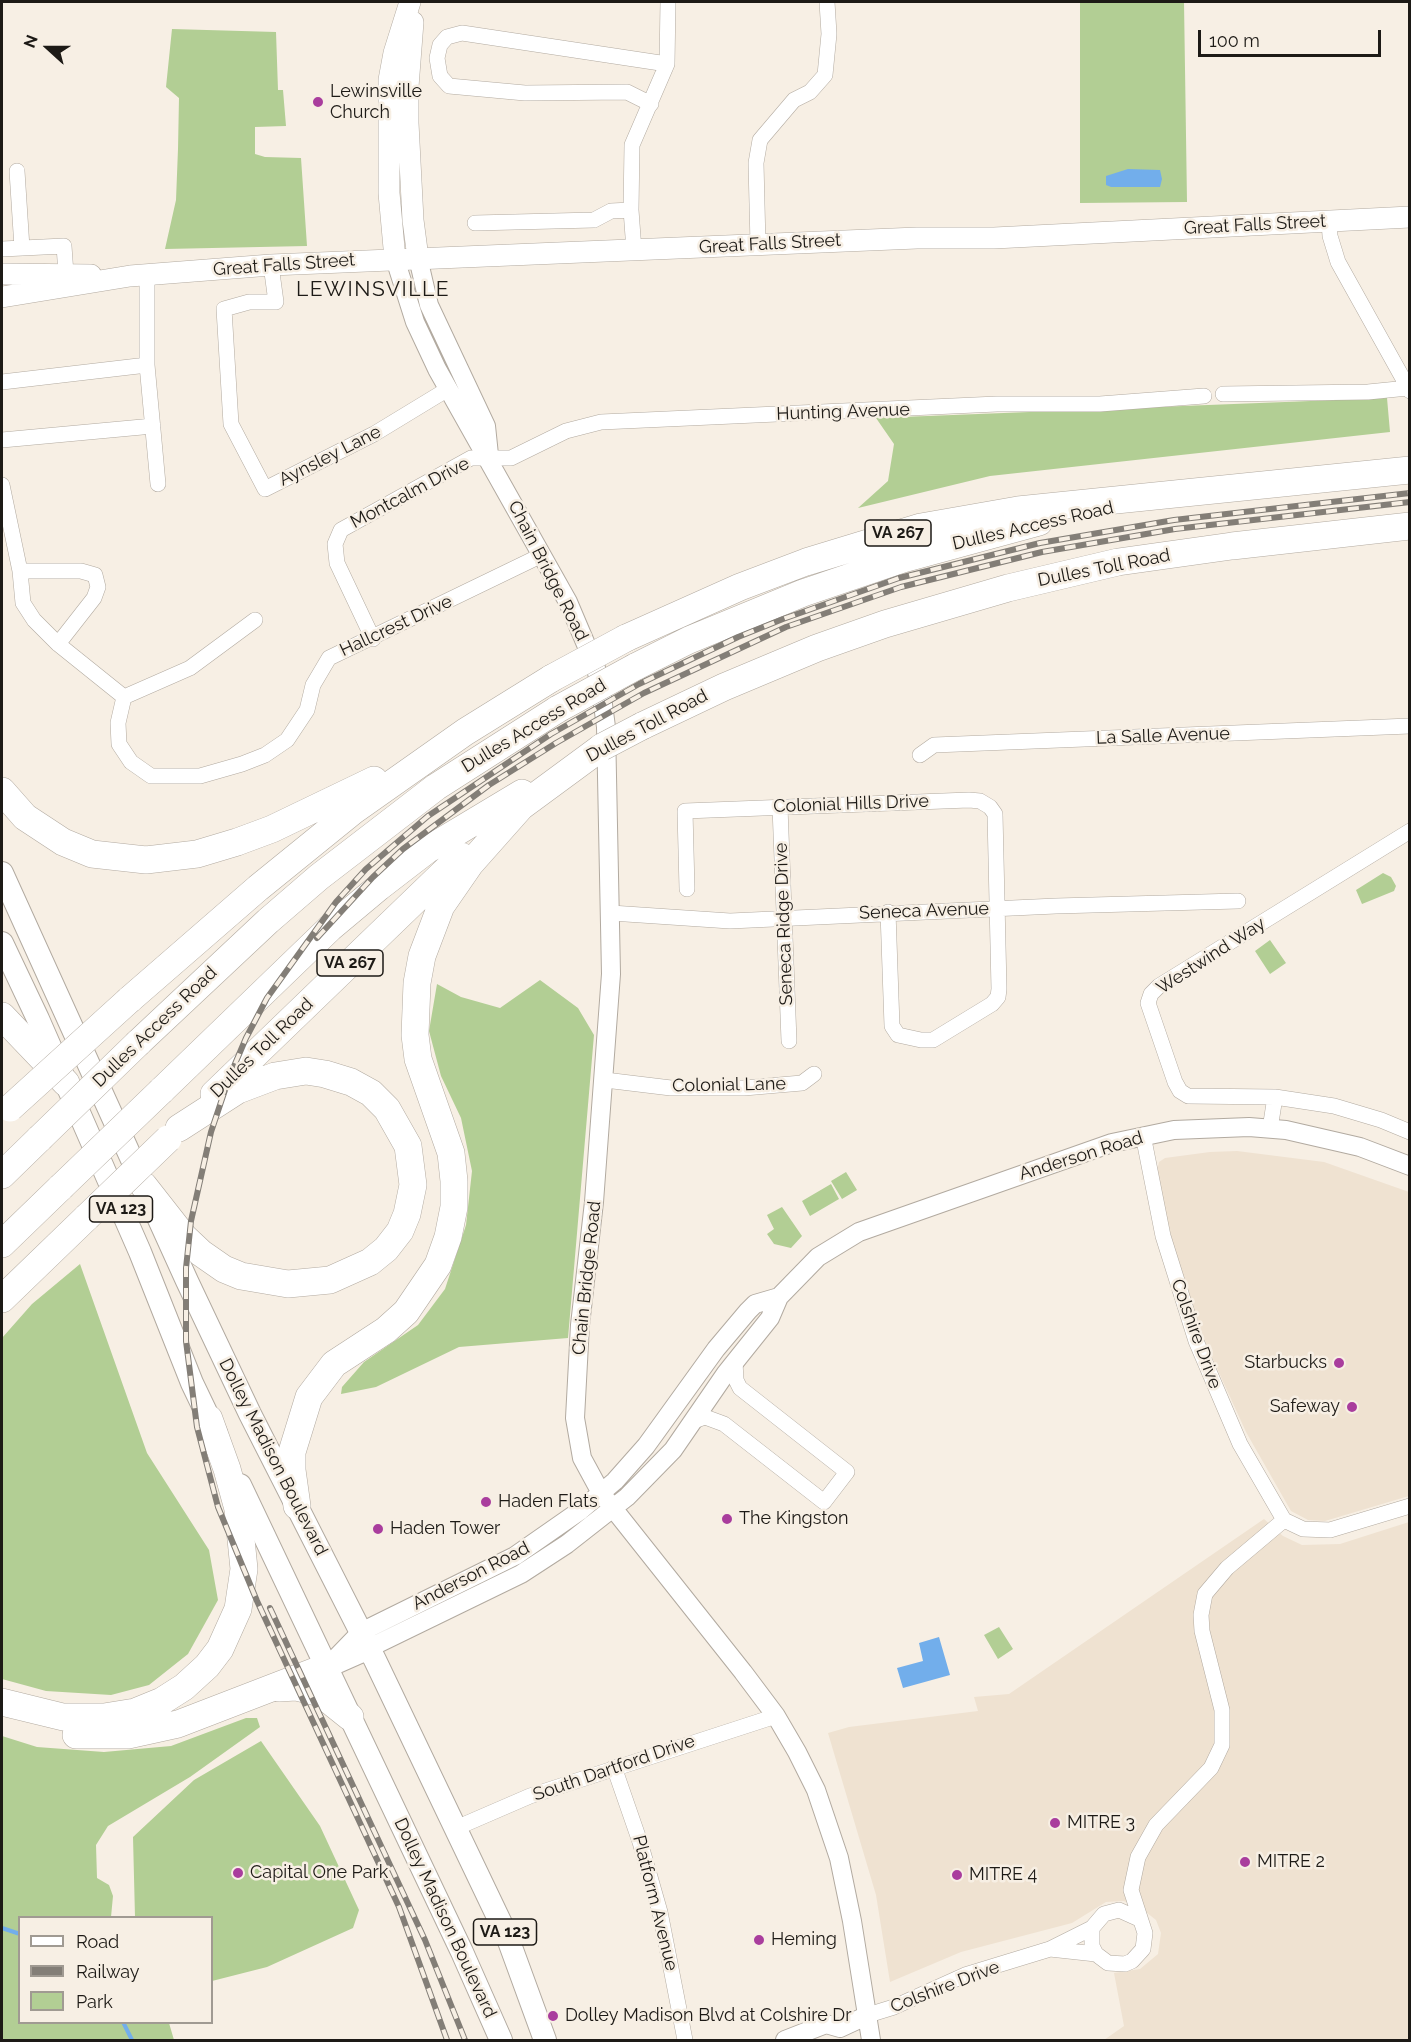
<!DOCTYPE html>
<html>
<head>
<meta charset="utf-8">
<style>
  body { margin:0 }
  #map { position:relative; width:1411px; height:2042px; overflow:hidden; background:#f7efe4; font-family:Raleway,sans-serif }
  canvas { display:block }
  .frame { position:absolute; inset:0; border:3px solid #1d1a16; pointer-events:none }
  .legend { position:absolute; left:18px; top:1916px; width:195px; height:108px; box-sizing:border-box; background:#f7efe4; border:2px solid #a09a92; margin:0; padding:8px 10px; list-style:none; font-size:18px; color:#1d1a16 }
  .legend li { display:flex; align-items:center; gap:12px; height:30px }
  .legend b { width:30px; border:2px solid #a09a92 }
  .north { position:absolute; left:18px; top:18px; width:60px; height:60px; -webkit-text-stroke:4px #f7efe4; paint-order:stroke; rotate:291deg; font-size:16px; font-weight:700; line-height:24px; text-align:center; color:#1d1a16 }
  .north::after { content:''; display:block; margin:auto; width:21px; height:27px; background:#1d1a16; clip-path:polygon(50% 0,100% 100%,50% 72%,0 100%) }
  .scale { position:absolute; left:1198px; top:30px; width:183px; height:27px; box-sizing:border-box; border:3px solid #1d1a16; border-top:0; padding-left:8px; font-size:18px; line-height:21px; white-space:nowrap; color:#1d1a16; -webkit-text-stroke:4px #f7efe4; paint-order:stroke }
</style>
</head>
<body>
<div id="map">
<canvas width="1411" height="2042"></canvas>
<div class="frame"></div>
<ul class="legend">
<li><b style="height:8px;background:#fff"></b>Road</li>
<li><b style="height:8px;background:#837e77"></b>Railway</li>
<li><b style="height:16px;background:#b2ce94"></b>Park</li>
</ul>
<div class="north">N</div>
<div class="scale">100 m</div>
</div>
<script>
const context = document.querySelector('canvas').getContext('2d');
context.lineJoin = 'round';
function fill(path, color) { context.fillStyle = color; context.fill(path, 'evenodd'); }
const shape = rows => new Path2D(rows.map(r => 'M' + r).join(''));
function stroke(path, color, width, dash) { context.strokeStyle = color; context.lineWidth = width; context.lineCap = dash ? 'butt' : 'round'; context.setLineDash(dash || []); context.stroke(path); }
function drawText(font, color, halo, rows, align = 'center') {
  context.font = font + ' Raleway,sans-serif'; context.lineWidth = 5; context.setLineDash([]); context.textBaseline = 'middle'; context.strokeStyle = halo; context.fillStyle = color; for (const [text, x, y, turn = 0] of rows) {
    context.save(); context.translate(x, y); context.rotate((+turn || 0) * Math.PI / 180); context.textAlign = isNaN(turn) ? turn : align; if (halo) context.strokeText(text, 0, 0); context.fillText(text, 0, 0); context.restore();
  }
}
const built = shape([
  [1237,1151,1324,1162,1409,1192,1409,1496,1325,1521,1308,1520,1291,1511,1246,1432,1205,1342,1173,1244,1156,1175,1159,1162,1165,1158,1210,1152],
  [1264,1519,1283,1536,1302,1545,1340,1544,1409,1522,1409,2040,1104,2040,1124,2026,1114,1973,1140,1969,1158,1954,1161,1933,1156,1920,1137,1905,1123,1901,1106,1902,1072,1923,961,1952,890,1982,876,1895,828,1733,849,1727,978,1711,974,1697,1009,1694]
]);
const green = shape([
  [1080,2,1184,2,1187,202,1080,203],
  [172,29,276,32,278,90,283,90,286,126,255,127,255,154,265,157,301,158,307,246,165,249,176,200,178,149,179,98,166,87],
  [1387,398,1390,432,990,476,858,508,888,481,894,444,876,418],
  [1383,873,1391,877,1396,886,1394,891,1362,904,1356,890],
  [1270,940,1286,963,1270,974,1255,951],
  [540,980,578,1008,594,1035,568,1338,459,1347,376,1387,341,1394,342,1387,364,1362,418,1325,445,1289,466,1225,472,1171,461,1118,441,1076,429,1031,437,984,461,997,500,1008],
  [846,1172,857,1190,842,1199,831,1181],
  [831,1184,839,1199,810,1216,802,1201],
  [782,1207,802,1236,791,1248,774,1244,767,1234,774,1229,767,1215],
  [80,1264,147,1453,209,1550,218,1600,188,1654,149,1685,111,1695,46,1691,2,1679,2,1338,32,1304],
  [999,1627,1013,1649,998,1659,984,1635],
  [246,1718,257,1718,260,1727,190,1777,108,1826,96,1845,97,1878,109,1885,113,1896,111,1917,20,1918,20,2022,169,2023,174,2040,2,2040,2,1736,37,1747,104,1752,171,1746],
  [261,1741,320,1826,359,1910,353,1928,267,1967,212,1981,212,1918,135,1917,133,1837,194,1780]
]);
const water = shape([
  [1128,169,1160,170,1162,179,1160,187,1111,187,1106,185,1106,176],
  [939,1637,950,1675,903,1688,897,1668,923,1661,919,1643]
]);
const stream = shape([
  [2,1928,20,1934],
  [123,2022,132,2040]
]);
const minor = shape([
  [651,104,627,92,525,93,449,86,440,76,437,58,440,45,447,37,462,33,667,64],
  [17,171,22,248],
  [1329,221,1330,236,1338,262,1410,391],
  [475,223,594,220,611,211,631,210],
  [758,245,756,163,760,140,794,100,810,92,825,75,829,34,827,2],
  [2,249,64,246,66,274],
  [634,250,631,210,632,145,667,64,668,2],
  [271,265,276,302,249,302,224,309,231,424,265,489,374,434,448,389],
  [147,275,147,365,158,484],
  [2,382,147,365],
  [1223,394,1368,392,1408,388],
  [2,440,153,426],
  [2,485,20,571,23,603,34,620,58,644,124,697],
  [20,571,81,571,95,575,98,587,94,598,58,644],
  [373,639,337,563,335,544,341,530,471,458,511,458,566,431,601,422,997,404,1100,404,1204,396],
  [124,697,118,723,119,744,131,762,151,776,200,776,242,764,265,755,287,740,307,710,313,685,329,658,542,555],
  [124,697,190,668,255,620],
  [920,755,934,745,1410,726],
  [780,807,789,1041],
  [1410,831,1159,986,1151,994,1148,1003,1175,1082,1180,1091,1188,1096,1275,1097,1334,1106,1381,1120,1410,1132],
  [687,889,685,811,969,800,980,801,990,807,995,814,999,989,998,997,992,1004,933,1040,921,1040,898,1035,892,1026,888,912],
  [611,913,730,921,1056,906,1238,901],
  [605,1080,671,1088,744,1088,802,1083,814,1074],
  [1270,1129,1275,1097],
  [1143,1135,1163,1236,1196,1341,1240,1444,1284,1520,1303,1529,1330,1530,1410,1506],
  [694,1421,705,1417,724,1424,824,1502,847,1472,740,1388,736,1380,735,1362],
  [614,1767,640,1842,660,1912,685,2040],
  [456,1828,530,1796,776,1716],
  [1139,1919,1119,1910,1104,1914,1092,1928,1092,1946,1096,1954,1108,1963,1125,1964,1132,1961,1143,1949,1145,1933,1131,1890,1138,1857,1156,1825,1211,1768,1222,1745,1222,1710,1202,1631,1201,1615,1205,1594,1227,1568,1284,1520],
  [1050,1949,1096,1954],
  [868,2015,894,2007,965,1975,1050,1949,1092,1928]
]);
const tertiary = shape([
  [418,258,429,305,486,426,489,455],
  [395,259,415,322,437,369,568,602,596,668,602,697,606,727,611,974,594,1202,580,1325,575,1418,582,1458,601,1493,743,1672,776,1716,797,1752,816,1790,839,1858,852,1921,871,2040],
  [369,1648,521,1574,567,1544,627,1497,673,1450,726,1373,770,1318,779,1297,818,1257,859,1232,1112,1143,1174,1130,1249,1127,1286,1130,1360,1147,1410,1166],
  [332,1662,361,1632,515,1556,581,1510,615,1481,646,1446,716,1349,748,1311,755,1304,779,1297],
  [785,2040,826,2024,840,2028,868,2015]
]);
const secondary = shape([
  [413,22,408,87,408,123,413,220,418,258],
  [395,259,389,193,389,80,394,53,410,2],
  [2,274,91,275],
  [2,297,130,276,271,265,917,238,994,238,1410,217]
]);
const primary = shape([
  [2,873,187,1281,250,1414,375,1660,507,1936,545,2040],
  [2,943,38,1019,140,1252,192,1383,216,1433],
  [240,1485,462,1952,501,2040],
  [326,1667,369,1648]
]);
const motorway = shape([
  [626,638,740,587,806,562,921,527,1018,510,1410,470],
  [635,667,689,640,803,593,903,559,1039,522],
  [642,726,724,687,817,648,885,624,1008,588,1118,562,1232,546,1410,526],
  [2,791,25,817,63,842,92,854,146,860,197,854,237,842,272,829,374,780],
  [511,814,602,747],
  [129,1000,258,888,353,811,465,732,552,678],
  [2,1016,66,1083],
  [138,1043,268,921,319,877,436,787,558,709],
  [161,1091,330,928,379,887,427,850,522,793],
  [214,1094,461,856],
  [2,1175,40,1138],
  [144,1186,184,1237,201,1253,224,1269,241,1276,288,1284,330,1280,370,1262,386,1249,400,1231,407,1214,413,1185,408,1146,387,1109,371,1093,351,1082,325,1074,306,1071,275,1076,238,1090,179,1128],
  [2,1244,61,1187],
  [2,1299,87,1217],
  [297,1506,292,1470,292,1452,309,1397,334,1364,386,1330,406,1312,438,1265,448,1237,454,1207,454,1181,451,1153,418,1059,415,1035,417,983,422,956,441,906,470,864,525,802],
  [279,1688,296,1687,320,1693,350,1717],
  [2,1702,63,1717,104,1717,135,1712,162,1701,184,1687,207,1666,220,1649,238,1609,244,1569,238,1509,227,1469,209,1419],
  [76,1735,128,1735,178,1724,326,1667]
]);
const rail = shape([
  [317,938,373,877,403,849,489,785,556,743,644,693,786,627,901,587,1042,552,1175,529,1410,502],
  [270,1608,425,1940,465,2040],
  [447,2040,399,1907,257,1601,230,1536,218,1507,197,1427,186,1341,186,1268,191,1221,211,1132,229,1078,246,1038,267,998,336,902,366,869,428,816,551,734,639,684,738,637,783,619,899,578,1040,543,1174,520,1410,493]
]);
const motorwayBridge = shape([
  [552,678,626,638],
  [558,709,635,667],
  [602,747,642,726],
  [10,1108,129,1000],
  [40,1138,138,1043],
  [61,1187,161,1091],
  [87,1217,168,1139]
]);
const markers = [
  [318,102,6,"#a93d9d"],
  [1339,1363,6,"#a93d9d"],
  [1352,1407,6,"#a93d9d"],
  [486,1502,6,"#a93d9d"],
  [727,1519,6,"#a93d9d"],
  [378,1529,6,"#a93d9d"],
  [1055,1823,6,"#a93d9d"],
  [1245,1862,6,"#a93d9d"],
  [238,1873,6,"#a93d9d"],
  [957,1875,6,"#a93d9d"],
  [759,1940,6,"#a93d9d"],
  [553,2016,6,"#a93d9d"]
];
const shields = [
  [898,533,66],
  [350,963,66],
  [121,1209,63],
  [505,1932,63]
];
const shieldNames = [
  ["VA 267",898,533],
  ["VA 267",350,963],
  ["VA 123",121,1209],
  ["VA 123",505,1932]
];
const poiNames = [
  ["Lewinsville",330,92],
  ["Church",330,113],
  ["Starbucks",1327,1363,"right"],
  ["Safeway",1340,1407,"right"],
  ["Haden Flats",498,1502],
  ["The Kingston",739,1519],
  ["Haden Tower",390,1529],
  ["MITRE 3",1067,1823],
  ["MITRE 2",1257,1862],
  ["Capital One Park",250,1873],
  ["MITRE 4",969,1875],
  ["Heming",771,1940],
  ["Dolley Madison Blvd at Colshire Dr",565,2016]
];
const streetNames = [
  ["Great Falls Street",1255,225,-3],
  ["Great Falls Street",770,244,-3],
  ["Great Falls Street",284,265,-4],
  ["Hunting Avenue",843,412,-2],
  ["Aynsley Lane",330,456,-27],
  ["Montcalm Drive",410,493,-28],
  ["Dulles Access Road",1033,526,-13],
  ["Dulles Toll Road",1104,568,-11],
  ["Chain Bridge Road",548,571,63],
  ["Hallcrest Drive",396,626,-25],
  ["Dulles Access Road",534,726,-31],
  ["Dulles Toll Road",647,726,-28],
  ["La Salle Avenue",1163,736,-2],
  ["Colonial Hills Drive",851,804,-2],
  ["Seneca Avenue",924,911,-2],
  ["Seneca Ridge Drive",784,924,-92],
  ["Westwind Way",1211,956,-33],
  ["Dulles Access Road",155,1027,-44],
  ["Dulles Toll Road",262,1048,-44],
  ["Colonial Lane",729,1085,-1],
  ["Anderson Road",1081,1156,-17],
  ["Chain Bridge Road",587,1278,-84],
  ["Colshire Drive",1196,1334,70],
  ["Dolley Madison Boulevard",273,1457,63],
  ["Anderson Road",471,1576,-27],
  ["South Dartford Drive",614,1768,-19],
  ["Platform Avenue",655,1903,76],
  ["Dolley Madison Boulevard",445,1918,65],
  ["Colshire Drive",945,1987,-21]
];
const quarterNames = [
  ["LEWINSVILLE",373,290]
];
fill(built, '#efe2d1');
fill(green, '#b2ce94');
fill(water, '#72aeeb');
stroke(stream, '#72aeeb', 4);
stroke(minor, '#b2aaa0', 16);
stroke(tertiary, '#b2aaa0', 20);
stroke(secondary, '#b2aaa0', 22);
stroke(primary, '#b2aaa0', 24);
stroke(motorway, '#b2aaa0', 28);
stroke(minor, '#fff', 15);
stroke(tertiary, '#fff', 18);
stroke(secondary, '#fff', 21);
stroke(primary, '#fff', 22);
stroke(motorway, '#fff', 27);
stroke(rail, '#837e77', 6);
stroke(rail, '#f7efe4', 4, [11]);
stroke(motorwayBridge, '#b2aaa0', 28, []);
stroke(motorwayBridge, '#fff', 27);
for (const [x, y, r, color] of markers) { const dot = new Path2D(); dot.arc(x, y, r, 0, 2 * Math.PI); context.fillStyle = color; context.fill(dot); stroke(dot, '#f7efe4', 2); }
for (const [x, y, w] of shields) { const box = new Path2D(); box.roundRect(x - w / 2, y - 13, w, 26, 4.5); context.fillStyle = '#f7efe4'; context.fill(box); stroke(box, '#1d1a16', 1.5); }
drawText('bold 16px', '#1d1a16', null, shieldNames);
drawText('18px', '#1d1a16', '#f7efe4', poiNames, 'left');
drawText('18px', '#1d1a16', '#f7efe4', streetNames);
context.letterSpacing = '1.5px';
drawText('21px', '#1d1a16', '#f7efe4', quarterNames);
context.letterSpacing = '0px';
</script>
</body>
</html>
